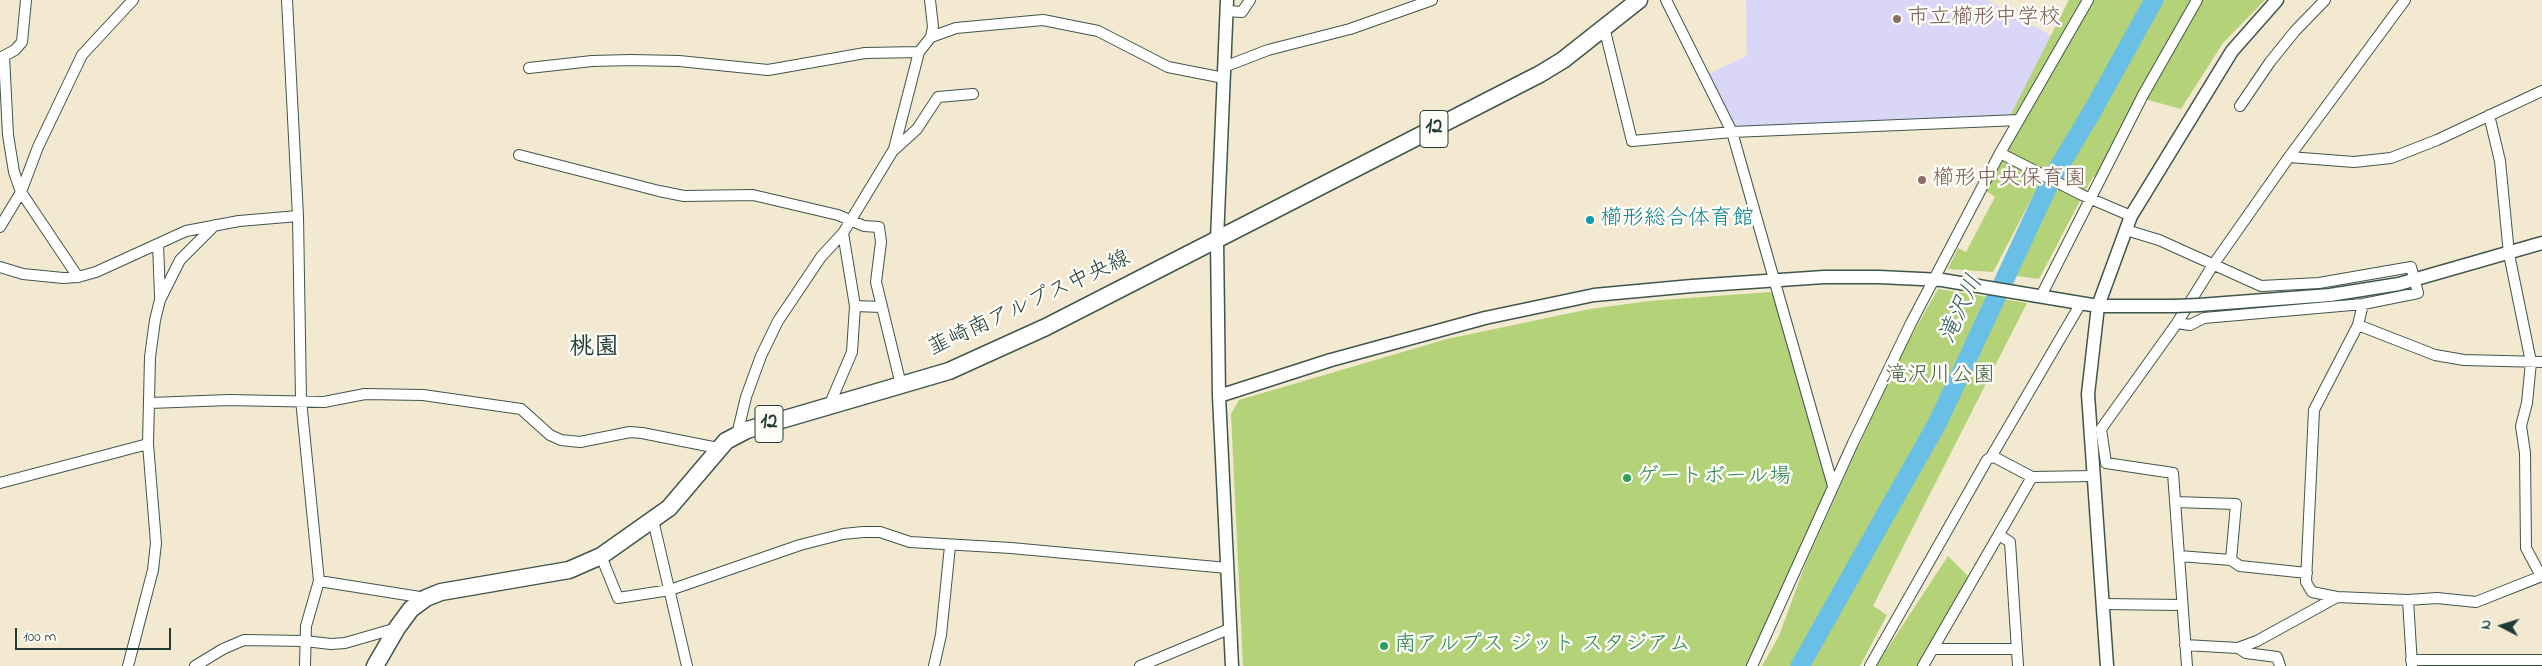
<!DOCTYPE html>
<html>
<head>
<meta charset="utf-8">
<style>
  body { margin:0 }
  #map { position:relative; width:2542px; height:666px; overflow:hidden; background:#f3e8d0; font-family:"Indie Flower",sans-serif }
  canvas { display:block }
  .north { position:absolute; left:2477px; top:601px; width:50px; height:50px; -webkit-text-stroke:4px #fdfcf7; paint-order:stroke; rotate:275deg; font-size:14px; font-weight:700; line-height:20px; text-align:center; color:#1f3d34 }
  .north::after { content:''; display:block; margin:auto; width:18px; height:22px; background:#1f3d34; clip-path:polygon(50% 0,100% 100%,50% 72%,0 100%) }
  .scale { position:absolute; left:15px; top:628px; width:156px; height:22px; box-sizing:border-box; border:2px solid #1f3d34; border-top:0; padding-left:6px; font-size:15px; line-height:18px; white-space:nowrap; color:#1f3d34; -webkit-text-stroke:4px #fdfcf7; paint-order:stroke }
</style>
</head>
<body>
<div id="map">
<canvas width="2542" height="666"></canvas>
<div class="north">N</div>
<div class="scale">100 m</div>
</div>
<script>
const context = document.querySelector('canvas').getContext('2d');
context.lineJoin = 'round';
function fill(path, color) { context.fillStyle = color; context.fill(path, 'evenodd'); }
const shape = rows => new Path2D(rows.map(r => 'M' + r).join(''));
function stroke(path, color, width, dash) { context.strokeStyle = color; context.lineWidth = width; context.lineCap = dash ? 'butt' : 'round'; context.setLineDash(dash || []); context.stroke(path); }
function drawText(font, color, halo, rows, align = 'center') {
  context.font = font + ' "Indie Flower","Klee One",sans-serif'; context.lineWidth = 5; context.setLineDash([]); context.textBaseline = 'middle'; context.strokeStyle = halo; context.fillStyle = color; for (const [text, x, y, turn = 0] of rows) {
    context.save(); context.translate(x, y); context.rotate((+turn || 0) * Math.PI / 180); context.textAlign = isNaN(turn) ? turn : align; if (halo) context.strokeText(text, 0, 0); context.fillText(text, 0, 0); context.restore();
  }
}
const built = shape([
  [1746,0,1987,0,2052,36,2011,116,1738,127,1731,121,1708,74,1747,56]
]);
const green = shape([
  [2069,0,2085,0,2017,118,2009,118],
  [2088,0,2154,0,2093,110,2063,158,2043,175,2000,153],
  [2161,0,2265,0,2223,43,2181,109,2141,98,2102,176,2093,177,2085,191,2060,178],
  [2002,160,2042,179,1993,272,1948,269,1958,248,1966,252,1995,197,1986,191],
  [2056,186,2082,197,2039,279,2010,275],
  [1938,289,2027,303,1873,606,1887,615,1860,666,1762,666,1779,636,1806,562,1897,361],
  [1770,292,1775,294,1829,488,1747,666,1243,666,1231,414,1239,400,1447,339,1590,309,1649,301],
  [1948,556,1971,579,1923,666,1876,666]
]);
const river = shape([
  [1800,666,1938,422,2051,180,2093,110,2154,0]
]);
const minor = shape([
  [287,0,298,216,301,400,319,581,306,626,305,666],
  [930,0,933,27,931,37],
  [1666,0,1732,132,1833,486],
  [1227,11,1242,12,1250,0],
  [1604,27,1632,141,1732,132,2019,120],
  [4,56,8,135,14,172,21,192,78,277],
  [0,58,15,50,22,42,26,0],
  [1224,67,1268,50,1350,29,1432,0],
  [529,68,592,61,631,60,679,61,768,70,865,53,919,52],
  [2240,106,2270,62,2295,31,2325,0],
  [2489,115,2500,161,2509,254,2531,362,2527,403,2521,426,2525,453,2526,548,2541,576],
  [895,149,917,129,938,97,973,94],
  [2000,153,2082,195,2131,216],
  [519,155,659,191,684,196,753,195,838,215,864,226,879,227,881,242,876,282,901,385],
  [2289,157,2354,162,2391,158,2437,140,2542,91],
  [0,227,21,192,38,147,82,55,133,0],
  [2126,230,2159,240,2261,286,2319,283,2411,267,2418,293,2363,304,2204,318,2190,325,2177,323],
  [158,244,160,296],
  [0,267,23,274,63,278,78,277,96,272,186,231,239,221,298,216],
  [2041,296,2143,95,2197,0],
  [2363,304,2358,325,2314,410,2306,582,2312,592,2337,597,2408,600,2437,598,2476,602,2542,576],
  [855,306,882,307],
  [2358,325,2435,355,2464,360,2542,362],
  [150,403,229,400,324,402,365,394,423,395,521,409,550,435,561,440,580,442,630,432,642,433,718,448],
  [829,406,852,352,855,306,843,233,894,149,919,52,931,37,956,28,1043,20,1098,31,1168,67,1224,78],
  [737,435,746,397,761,356,778,321,821,257,843,233],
  [1991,457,2081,303],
  [0,483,148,444],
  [2175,502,2236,504,2231,560,2179,556],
  [653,520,687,666],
  [1999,535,2010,542,2018,666],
  [601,556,618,598,670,590,800,545,843,534,863,532,880,532,910,542,1011,548,1227,568],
  [2231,560,2240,566,2307,573],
  [319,581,426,598],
  [2408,600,2412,665],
  [2103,604,2182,605],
  [2185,645,2238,648,2257,641,2337,597],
  [2238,648,2246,653,2277,657,2280,666],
  [1933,649,2017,649],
  [2411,660,2542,660],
  [128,666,153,570,156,543,148,444,150,357,155,320,160,300,180,260,215,225],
  [195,666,223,649,244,640,305,641,331,644,345,643,397,628],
  [934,666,941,635,950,546],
  [1140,666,1229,629],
  [1752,666,1853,443,1911,323,2000,153,2088,0],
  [1870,666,1987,460,1991,457,1996,458,2032,477,2094,476],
  [1923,666,2032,477],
  [2187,666,2173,473,2106,463,2101,429,2177,323,2213,265,2289,157,2405,0]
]);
const tertiary = shape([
  [1227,0,1217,240,1219,396,1232,666],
  [2199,305,2330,295,2399,284,2542,243],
  [1219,396,1331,360,1485,318,1594,295,1692,286,1824,277,1879,277,1942,280,2098,306,2175,306],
  [2107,666,2088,394,2098,306,2131,216,2232,51,2277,0]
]);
const primary = shape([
  [375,666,397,628,411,609,426,598,441,592,569,570,601,556,669,508,726,441,747,430,949,371,1046,327,1540,74,1563,60,1639,0]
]);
const tertiaryBridge = shape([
  [2175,306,2199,305]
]);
const markers = [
  [1897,19,5,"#8d6e63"],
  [1922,180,5,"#8d6e63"],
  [1590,220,5,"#0f9aa8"],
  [1627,478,5,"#2e9e5b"],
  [1384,646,5,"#2e9e5b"]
];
const shields = [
  [1434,129,28],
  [769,424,28]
];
const shieldNames = [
  ["12",1434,129],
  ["12",769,424]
];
const educationNames = [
  ["市立櫛形中学校",1907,19],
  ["櫛形中央保育園",1932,180]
];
const cultureNames = [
  ["櫛形総合体育館",1600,220]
];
const streetNames = [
  ["韮崎南アルプス中央線",1030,305,-25]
];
const parkNames = [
  ["滝沢川公園",1940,377]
];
const leisureNames = [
  ["ゲートボール場",1637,478],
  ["南アルプス ジット スタジアム",1394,646]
];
const waterNames = [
  ["滝沢川",1963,310,-65]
];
const quarterNames = [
  ["桃園",594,350]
];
fill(built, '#dad6f7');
fill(green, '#b4d278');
stroke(river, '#69bfe6', 19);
stroke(minor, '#3f574b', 12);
stroke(tertiary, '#3f574b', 15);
stroke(primary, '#3f574b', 19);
stroke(minor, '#fff', 10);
stroke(tertiary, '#fff', 12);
stroke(primary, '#fff', 16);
stroke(tertiaryBridge, '#3f574b', 15, []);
stroke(tertiaryBridge, '#fff', 12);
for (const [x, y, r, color] of markers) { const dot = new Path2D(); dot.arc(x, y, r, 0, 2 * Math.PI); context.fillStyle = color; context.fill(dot); stroke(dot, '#fdfcf7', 2); }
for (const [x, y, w] of shields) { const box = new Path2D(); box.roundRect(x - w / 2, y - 18.5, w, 37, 4); context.fillStyle = '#fdfcf7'; context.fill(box); stroke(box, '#1f3d34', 1); }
drawText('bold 21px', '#1f3d34', null, shieldNames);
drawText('22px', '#785e54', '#fdfcf7', educationNames, 'left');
drawText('22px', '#0d838f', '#fdfcf7', cultureNames, 'left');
drawText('22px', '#1f3d34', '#fdfcf7', streetNames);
drawText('22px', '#446245', '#fdfcf7', parkNames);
drawText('22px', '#27864d', '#fdfcf7', leisureNames, 'left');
drawText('italic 24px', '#325e60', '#fdfcf7', waterNames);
drawText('bold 25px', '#1f3d34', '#fdfcf7', quarterNames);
</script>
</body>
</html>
